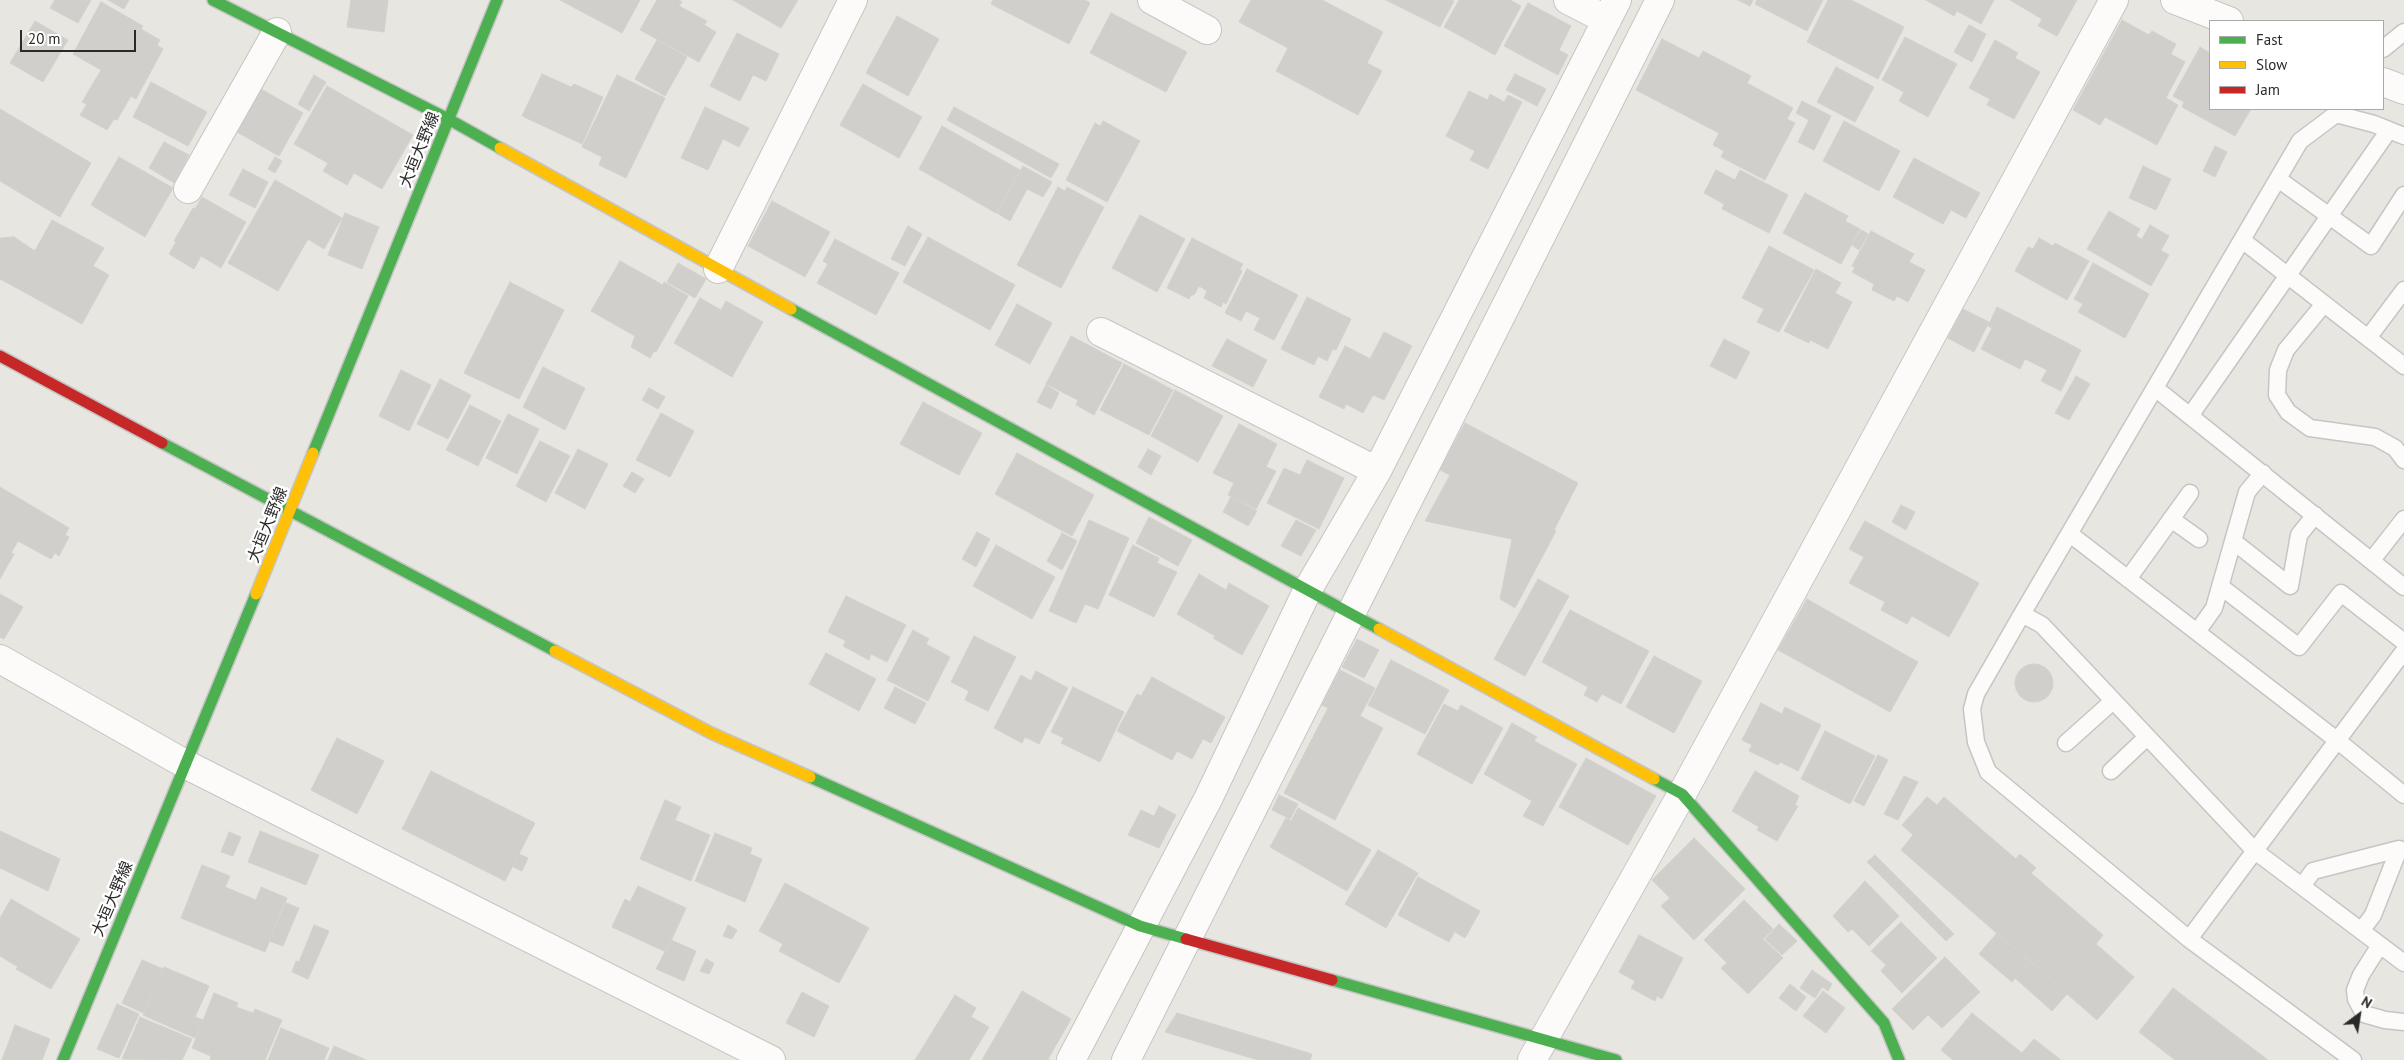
<!DOCTYPE html>
<html>
<head>
<meta charset="utf-8">
<style>
  body { margin:0 }
  #map { position:relative; width:2404px; height:1060px; overflow:hidden; background:#e8e6e0; font-family:"PT Sans",sans-serif }
  canvas { display:block }
  .legend { position:absolute; left:2209px; top:20px; width:175px; height:90px; box-sizing:border-box; background:#fff; border:1px solid #aaa; margin:0; padding:6px 9px; list-style:none; font-size:15px; color:#2a2a2a }
  .legend li { display:flex; align-items:center; gap:10px; height:25px }
  .legend b { width:25px; border:1px solid #aaa }
  .north { position:absolute; left:2334px; top:990px; width:50px; height:50px; -webkit-text-stroke:4px #fff; paint-order:stroke; rotate:31deg; font-size:14px; font-weight:700; line-height:20px; text-align:center; color:#2a2a2a }
  .north::after { content:''; display:block; margin:auto; width:18px; height:22px; background:#2a2a2a; clip-path:polygon(50% 0,100% 100%,50% 72%,0 100%) }
  .scale { position:absolute; left:20px; top:30px; width:116px; height:22px; box-sizing:border-box; border:2px solid #2a2a2a; border-top:0; padding-left:6px; font-size:15px; line-height:18px; white-space:nowrap; color:#2a2a2a; -webkit-text-stroke:4px #fff; paint-order:stroke }
</style>
</head>
<body>
<div id="map">
<canvas width="2404" height="1060"></canvas>
<ul class="legend">
<li><b style="height:6px;background:#4caf50"></b>Fast</li>
<li><b style="height:6px;background:#ffc107"></b>Slow</li>
<li><b style="height:6px;background:#c62828"></b>Jam</li>
</ul>
<div class="north">N</div>
<div class="scale">20 m</div>
</div>
<script>
const context = document.querySelector('canvas').getContext('2d');
context.lineJoin = 'round';
function fill(path, color) { context.fillStyle = color; context.fill(path, 'evenodd'); }
const shape = rows => new Path2D(rows.map(r => 'M' + r).join(''));
function stroke(path, color, width, dash) { context.strokeStyle = color; context.lineWidth = width; context.lineCap = dash ? 'butt' : 'round'; context.setLineDash(dash || []); context.stroke(path); }
function drawText(font, color, halo, rows, align = 'center') {
  context.font = font + ' "PT Sans","Noto Sans JP",sans-serif'; context.lineWidth = 5; context.setLineDash([]); context.textBaseline = 'middle'; context.strokeStyle = halo; context.fillStyle = color; for (const [text, x, y, turn = 0] of rows) {
    context.save(); context.translate(x, y); context.rotate((+turn || 0) * Math.PI / 180); context.textAlign = isNaN(turn) ? turn : align; if (halo) context.strokeText(text, 0, 0); context.fillText(text, 0, 0); context.restore();
  }
}
const building = shape([
  [55,0,91,0,78,23,50,8,55,0],
  [108,0,129,0,124,9,108,0],
  [351,0,388,0,384,32,347,27,351,0],
  [560,0,640,0,622,33,560,0],
  [657,0,678,0,682,2,679,6,707,21,704,25,716,32,699,62,640,30,657,0],
  [733,0,798,0,781,28,733,0],
  [993,0,1085,0,1090,3,1069,44,991,4,993,0],
  [1251,0,1322,0,1383,32,1367,63,1382,71,1358,115,1276,71,1288,48,1239,22,1251,0],
  [1386,0,1451,0,1454,1,1440,27,1386,0],
  [1459,0,1510,0,1521,6,1495,55,1444,27,1459,0],
  [1738,0,1753,0,1750,6,1738,0],
  [1757,0,1823,0,1807,31,1755,4,1757,0],
  [1828,0,1851,0,1904,27,1878,79,1807,42,1828,0],
  [1926,0,1994,0,1981,24,1957,11,1954,16,1926,0],
  [2010,0,2077,0,2057,36,2038,26,2042,19,2010,0],
  [101,2,143,26,141,29,160,40,157,45,163,49,136,99,131,96,117,120,114,119,107,130,80,115,87,104,82,102,101,70,73,54,101,2],
  [1528,3,1571,26,1559,50,1568,55,1558,75,1504,46,1528,3],
  [1111,13,1187,52,1166,92,1090,53,1111,13],
  [897,16,939,39,908,96,866,73,897,16],
  [2122,20,2149,35,2152,31,2176,44,2171,54,2185,62,2166,98,2178,105,2157,145,2105,117,2100,125,2073,110,2122,20],
  [35,21,68,40,43,82,10,63,35,21],
  [1969,25,1986,34,1972,62,1954,52,1969,25],
  [737,33,779,54,766,81,753,75,740,101,710,86,737,33],
  [1905,37,1957,64,1928,117,1899,101,1904,92,1882,80,1905,37],
  [1662,39,1699,58,1703,51,1751,76,1747,83,1793,108,1787,119,1795,123,1765,180,1721,157,1724,151,1713,145,1719,133,1636,90,1662,39],
  [657,40,687,57,665,96,635,79,657,40],
  [1995,40,2018,53,2015,58,2040,72,2014,119,1987,105,1990,99,1969,88,1995,40],
  [2200,47,2210,53,2210,109,2251,109,2235,136,2182,107,2184,102,2173,96,2200,47],
  [1836,67,1874,87,1855,122,1817,102,1836,67],
  [542,74,571,87,574,84,603,97,582,144,522,116,542,74],
  [1515,74,1546,89,1537,106,1506,90,1515,74],
  [314,75,326,82,309,111,298,104,314,75],
  [617,75,665,98,626,178,599,165,602,157,582,147,617,75],
  [151,82,207,112,188,146,133,117,151,82],
  [863,84,922,117,899,158,840,125,863,84],
  [327,86,413,135,382,189,354,173,347,185,323,171,328,163,294,144,327,86],
  [261,89,303,113,279,156,237,132,261,89],
  [1469,91,1488,100,1490,94,1504,102,1508,95,1522,102,1488,169,1470,160,1475,151,1446,136,1469,91],
  [1802,101,1831,116,1814,150,1798,142,1809,120,1796,113,1802,101],
  [705,107,749,128,739,147,723,139,708,170,681,158,705,107],
  [954,107,1059,164,1051,178,947,120,954,107],
  [0,109,91,163,60,217,0,181,0,109],
  [1103,121,1140,141,1107,202,1066,180,1095,123,1100,126,1103,121],
  [1844,121,1900,151,1879,191,1823,161,1844,121],
  [942,126,1020,170,996,213,919,169,942,126],
  [164,142,189,155,174,183,149,168,164,142],
  [2215,146,2227,152,2215,177,2203,171,2215,146],
  [119,157,173,188,145,237,91,205,119,157],
  [275,157,282,161,275,173,268,169,275,157],
  [1914,158,1980,193,1966,218,1951,210,1943,224,1893,197,1914,158],
  [1023,166,1052,182,1043,197,1027,189,1010,221,997,213,1023,166],
  [2143,166,2171,179,2156,210,2129,198,2143,166],
  [243,169,268,182,255,208,229,195,243,169],
  [1716,170,1735,180,1740,170,1788,195,1769,233,1722,209,1724,204,1704,193,1716,170],
  [275,180,342,218,324,249,308,239,278,291,228,263,275,180],
  [1058,187,1065,191,1067,187,1104,207,1061,288,1017,265,1058,187],
  [1805,193,1848,216,1845,221,1860,229,1841,264,1783,233,1805,193],
  [202,197,246,222,221,268,201,256,194,269,169,254,176,242,174,241,193,208,195,209,202,197],
  [772,201,830,232,805,277,748,246,772,201],
  [2109,211,2140,229,2136,236,2169,255,2151,286,2087,249,2109,211],
  [345,213,379,227,362,269,328,255,345,213],
  [1140,215,1185,239,1157,292,1112,268,1140,215],
  [52,220,104,248,93,266,109,275,82,324,15,287,52,220],
  [2150,225,2169,236,2161,250,2142,239,2150,225],
  [908,226,922,234,905,266,891,259,908,226],
  [1861,230,1868,234,1859,250,1852,245,1861,230],
  [1871,231,1914,254,1909,262,1925,270,1908,302,1897,296,1894,301,1872,290,1874,284,1852,272,1855,268,1852,266,1871,231],
  [14,237,35,251,15,287,0,279,0,238,14,237],
  [928,237,1015,285,990,330,903,282,928,237],
  [1192,238,1243,264,1240,269,1242,271,1226,304,1223,302,1221,307,1204,298,1207,291,1199,286,1194,295,1191,295,1189,299,1167,288,1192,238],
  [2039,238,2053,246,2055,243,2089,261,2067,300,2015,271,2028,247,2033,249,2039,238],
  [835,239,899,273,876,315,817,283,828,264,823,261,835,239],
  [1769,246,1814,270,1779,332,1757,322,1764,309,1742,298,1769,246],
  [620,261,663,285,664,282,688,296,656,352,654,351,650,358,631,347,635,336,591,311,620,261],
  [678,263,706,279,695,298,667,282,678,263],
  [2093,263,2149,294,2125,338,2078,312,2083,304,2074,299,2093,263],
  [1247,269,1298,295,1274,340,1254,330,1260,318,1246,311,1241,321,1225,313,1247,269],
  [1816,269,1841,283,1835,293,1852,302,1828,349,1810,340,1809,343,1784,331,1816,269],
  [510,282,564,310,519,399,464,373,510,282],
  [1307,297,1351,319,1336,350,1333,349,1327,361,1318,356,1314,365,1281,349,1307,297],
  [700,298,721,310,726,301,763,322,732,377,674,343,700,298],
  [1017,304,1052,323,1030,364,995,345,1017,304],
  [1997,307,2081,350,2061,391,2041,381,2047,370,2025,359,2020,369,1981,349,1992,328,1988,326,1997,307],
  [1963,309,1989,322,1974,352,1948,338,1963,309],
  [1384,332,1412,346,1398,373,1370,359,1384,332],
  [1071,336,1122,363,1094,415,1076,405,1078,400,1046,384,1071,336],
  [1227,339,1267,360,1253,387,1212,366,1227,339],
  [1724,339,1750,352,1736,379,1710,366,1724,339],
  [1345,346,1398,373,1384,400,1373,395,1363,413,1346,404,1344,409,1319,397,1345,346],
  [1124,364,1173,390,1149,435,1100,410,1124,364],
  [543,367,585,388,565,430,523,407,543,367],
  [401,370,431,385,409,431,379,416,401,370],
  [2076,376,2090,384,2069,420,2055,413,2076,376],
  [440,379,471,395,448,439,417,424,440,379],
  [1046,385,1059,393,1051,409,1037,402,1046,385],
  [649,388,665,397,658,409,642,400,649,388],
  [1175,390,1223,416,1198,462,1151,436,1175,390],
  [923,402,982,433,959,475,900,444,923,402],
  [470,405,501,421,478,466,446,450,470,405],
  [661,413,694,431,670,477,636,460,661,413],
  [508,414,539,429,517,474,486,458,508,414],
  [1465,423,1578,483,1554,530,1556,531,1515,608,1500,599,1512,539,1425,521,1450,475,1440,470,1465,423],
  [1239,424,1277,444,1266,467,1276,471,1256,509,1228,495,1234,483,1213,473,1239,424],
  [540,441,570,456,546,502,516,486,540,441],
  [578,449,608,464,585,509,555,493,578,449],
  [1148,449,1161,456,1151,475,1138,467,1148,449],
  [1017,453,1094,495,1072,536,995,494,1017,453],
  [1307,460,1344,478,1319,529,1267,503,1284,468,1300,475,1307,460],
  [632,472,644,479,635,493,623,486,632,472],
  [0,487,69,528,65,535,69,537,59,556,55,553,51,559,18,541,11,553,14,554,0,579,0,487],
  [1231,497,1257,511,1248,526,1223,512,1231,497],
  [1901,505,1915,512,1906,530,1892,522,1901,505],
  [1149,517,1192,540,1178,566,1136,543,1149,517],
  [1089,520,1129,538,1098,609,1085,604,1076,623,1049,611,1089,520],
  [1296,520,1316,530,1301,556,1281,546,1296,520],
  [1865,521,1979,583,1949,637,1912,616,1907,624,1881,610,1885,602,1849,583,1864,557,1849,549,1865,521],
  [977,532,990,539,976,567,962,559,977,532],
  [1062,533,1077,541,1062,570,1047,561,1062,533],
  [996,545,1055,577,1032,619,973,586,996,545],
  [1133,545,1159,558,1157,563,1177,572,1154,617,1109,595,1133,545],
  [1199,574,1226,590,1229,583,1269,606,1242,655,1213,638,1215,636,1177,614,1199,574],
  [1538,579,1569,596,1525,676,1494,659,1538,579],
  [0,594,23,607,4,639,0,637,0,594],
  [846,596,906,625,887,662,871,654,869,660,843,646,846,641,828,632,846,596],
  [1807,599,1828,611,1800,662,1778,650,1807,599],
  [1570,610,1649,651,1621,704,1602,694,1597,702,1584,695,1588,687,1542,662,1570,610],
  [1828,611,1918,662,1890,712,1800,662,1828,611],
  [913,630,929,639,926,644,950,657,928,701,887,680,913,630],
  [974,636,1016,657,988,711,965,700,969,691,951,682,974,636],
  [1357,639,1379,650,1364,678,1342,667,1357,639],
  [826,653,876,679,859,711,809,684,826,653],
  [1654,656,1702,681,1674,733,1626,707,1654,656],
  [1391,660,1449,690,1425,734,1368,705,1391,660],
  '2015 683a19 19 0 1 1 38 0a19 19 0 1 1-38 0Z',
  [1340,670,1375,688,1360,716,1383,728,1335,820,1284,793,1328,708,1322,705,1340,670],
  [1036,671,1068,688,1039,744,1025,737,1022,743,994,728,1021,675,1031,681,1036,671],
  [1152,677,1225,717,1211,743,1203,739,1192,759,1177,751,1172,760,1117,731,1137,694,1141,696,1152,677],
  [895,687,926,703,915,724,884,708,895,687],
  [1073,687,1124,712,1100,762,1061,743,1064,738,1051,732,1073,687],
  [1761,703,1782,714,1785,707,1821,725,1798,771,1780,762,1778,765,1749,751,1752,745,1742,740,1761,703],
  [1444,704,1458,711,1461,705,1503,728,1472,784,1417,754,1444,704],
  [1512,723,1537,737,1534,741,1577,764,1543,826,1523,816,1532,801,1484,774,1512,723],
  [1825,731,1875,756,1850,804,1801,779,1825,731],
  [337,738,384,761,357,814,311,790,337,738],
  [1878,755,1888,760,1864,806,1854,801,1878,755],
  [1586,758,1656,796,1628,845,1559,807,1586,758],
  [431,771,535,823,505,881,402,829,431,771],
  [1755,771,1799,796,1795,805,1798,806,1777,841,1757,830,1759,827,1732,811,1755,771],
  [1904,776,1918,782,1898,820,1884,814,1904,776],
  [1279,795,1298,804,1290,819,1272,810,1279,795],
  [1927,797,1937,805,1944,797,2016,859,2020,854,2036,868,2031,873,2103,935,2096,944,2134,977,2097,1020,1901,850,1913,835,1902,825,1927,797],
  [665,800,681,807,675,820,710,835,691,881,640,859,665,800],
  [1159,806,1176,815,1159,848,1128,835,1141,810,1154,816,1159,806],
  [1298,808,1371,850,1347,891,1270,847,1286,818,1291,821,1298,808],
  [0,831,60,859,48,891,0,868,0,831],
  [260,831,319,855,306,885,248,862,260,831],
  [229,832,241,837,233,856,221,852,229,832],
  [715,833,752,848,750,854,762,859,745,902,695,881,715,833],
  [1694,838,1745,889,1694,940,1661,906,1670,898,1652,880,1694,838],
  [1378,850,1418,873,1386,928,1345,904,1378,850],
  [519,854,528,858,522,871,513,867,519,854],
  [1875,855,1954,934,1946,941,1867,862,1875,855],
  [202,865,230,876,225,887,256,900,261,887,287,898,265,952,181,918,202,865],
  [1418,877,1469,905,1449,942,1398,915,1418,877],
  [1865,881,1899,916,1869,946,1852,929,1848,932,1833,916,1865,881],
  [785,883,869,928,839,983,779,951,783,944,759,931,785,883],
  [638,886,686,908,666,952,612,927,625,899,630,902,638,886],
  [11,899,80,939,51,989,16,969,18,967,0,956,0,918,11,899],
  [1744,900,1773,929,1763,939,1783,958,1748,994,1721,968,1727,963,1704,940,1744,900],
  [284,902,299,908,283,946,269,941,284,902],
  [1469,905,1480,911,1465,938,1455,932,1469,905],
  [1901,922,1937,958,1902,993,1881,971,1886,965,1871,951,1901,922],
  [1779,924,1797,941,1782,955,1765,939,1779,924],
  [314,925,329,931,308,979,292,972,296,961,299,962,314,925],
  [728,925,737,930,732,939,723,936,728,925],
  [1997,933,2030,961,2012,982,1979,954,1997,933],
  [1639,935,1683,958,1662,999,1657,996,1655,1001,1631,988,1635,981,1619,972,1639,935],
  [671,940,696,951,684,981,656,969,671,940],
  [1945,957,1980,992,1942,1028,1928,1015,1913,1030,1892,1009,1945,957],
  [706,959,714,963,709,974,700,971,706,959],
  [142,960,163,969,143,1013,122,1003,142,960],
  [2030,961,2067,994,2052,1011,2015,978,2030,961],
  [164,967,209,986,195,1017,203,1020,195,1038,143,1015,164,967],
  [1812,970,1832,984,1828,991,1822,987,1815,998,1800,988,1812,970],
  [1790,984,1806,997,1796,1011,1779,998,1790,984],
  [2173,988,2268,1060,2175,1060,2139,1032,2173,988],
  [1022,991,1071,1019,1048,1059,1050,1060,982,1060,1022,991],
  [1823,991,1845,1008,1826,1033,1803,1016,1823,991],
  [802,992,829,1006,814,1037,786,1023,802,992],
  [214,993,238,1003,236,1007,253,1013,255,1009,282,1020,265,1060,210,1060,211,1056,192,1048,214,993],
  [955,995,976,1008,971,1017,989,1027,969,1060,915,1060,955,995],
  [117,1004,139,1014,119,1058,97,1049,117,1004],
  [1177,1013,1312,1054,1310,1060,1258,1060,1165,1032,1177,1013],
  [1972,1013,2022,1053,2034,1039,2061,1060,1953,1060,1941,1050,1972,1013],
  [140,1017,192,1039,182,1060,122,1059,140,1017],
  [15,1025,50,1039,42,1060,2,1060,15,1025],
  [281,1028,329,1048,324,1060,268,1060,281,1028],
  [334,1046,366,1060,328,1060,334,1046]
]);
const lane = shape([
  [2383,49,2404,32],
  [2278,179,2371,246,2404,195],
  [2242,240,2404,366],
  [2324,304,2286,350,2278,370,2277,395,2288,412,2310,428,2375,437,2395,448,2404,460],
  [2368,338,2404,290],
  [2155,388,2404,587],
  [2190,416,2389,130],
  [2171,519,2199,539],
  [2070,534,2338,741,2404,795],
  [2233,541,2290,586,2299,535,2315,515],
  [2372,560,2404,519],
  [2128,579,2190,493],
  [2220,586,2299,647,2341,593,2404,642],
  [2022,614,2042,625,2255,851,2404,963],
  [2197,632,2214,608,2247,492,2263,473],
  [2066,743,2113,701],
  [2111,771,2147,737],
  [2302,886,2313,871,2399,849,2373,915,2361,931],
  [2189,939,2404,651],
  [2380,945,2361,975,2355,990,2356,999,2364,1014,2385,1020,2404,1022],
  [2353,1060,2189,939,1988,772,1976,742,1972,709,1976,694,2022,614,2300,141,2336,114,2374,124,2404,136]
]);
const street = shape([
  [1152,0,1207,30],
  [1568,0,1607,20],
  [2175,0,2229,21],
  [2383,82,2404,90],
  [188,189,277,32],
  [718,269,853,0],
  [1101,332,1377,471],
  [0,659,187,765,771,1060],
  [1071,1060,1208,799,1308,589,1377,471,1617,0],
  [1126,1060,1660,0],
  [1532,1060,1682,794,2114,0]
]);
const fast = shape([
  [213,0,450,120,500,148],
  [791,309,1379,629],
  [162,443,555,651],
  [313,453,497,0],
  [810,777,1140,926,1186,939],
  [1654,779,1682,794,1884,1023,1899,1060],
  [1332,980,1616,1060],
  [63,1060,256,594]
]);
const slow = shape([
  [500,148,791,309],
  [256,594,313,453],
  [1379,629,1654,779],
  [555,651,711,733,810,777]
]);
const jam = shape([
  [0,356,162,443],
  [1186,939,1332,980]
]);
const streetNames = [
  ["大垣大野線",420,150,-68],
  ["大垣大野線",268,525,-68],
  ["大垣大野線",113,899,-67]
];
fill(building, '#d1cfcb');
stroke(building, '#d3d1cc', 1);
stroke(lane, '#c5c5c5', 19);
stroke(street, '#c5c5c5', 30);
stroke(fast, '#c5c5c5', 14);
stroke(slow, '#c5c5c5', 14);
stroke(jam, '#c5c5c5', 14);
stroke(lane, '#fcfbfa', 16);
stroke(street, '#fcfbfa', 28);
stroke(fast, '#4caf50', 11);
stroke(slow, '#ffc107', 11);
stroke(jam, '#c62828', 11);
drawText('16px', '#2a2a2a', '#fff', streetNames);
</script>
</body>
</html>
